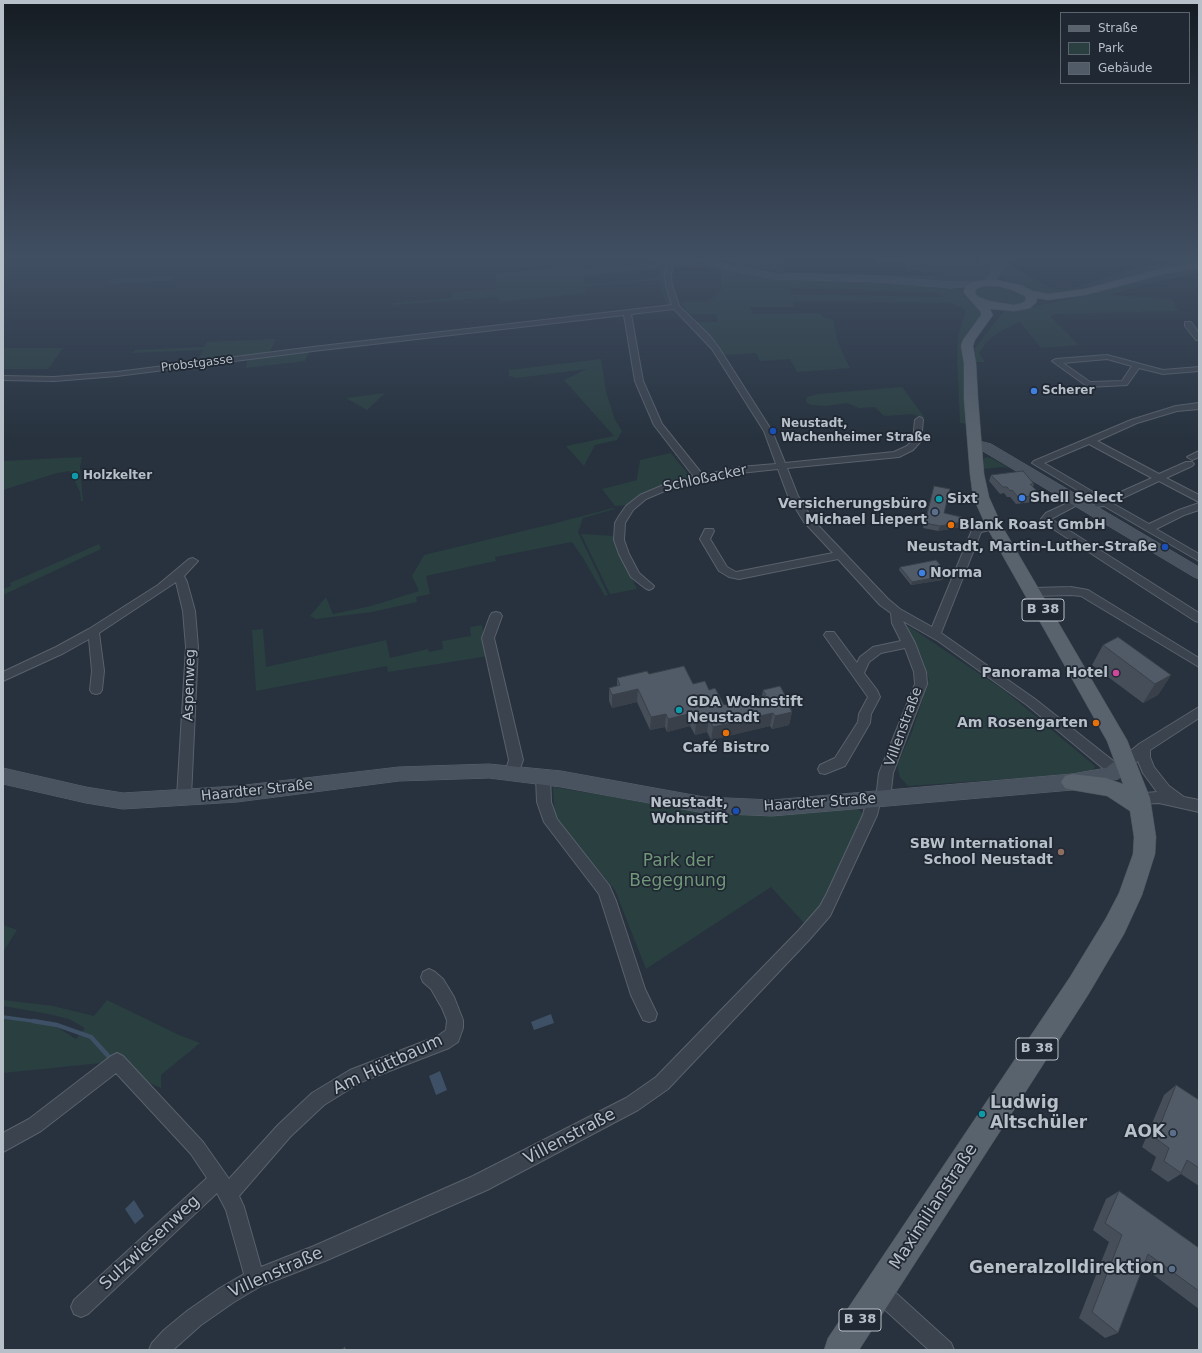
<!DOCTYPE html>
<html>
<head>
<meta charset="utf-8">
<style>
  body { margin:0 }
  #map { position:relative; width:1202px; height:1353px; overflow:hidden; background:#27323e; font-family:"DejaVu Sans",sans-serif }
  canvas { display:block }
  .frame { position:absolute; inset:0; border:4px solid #b7bfc9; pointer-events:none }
  .legend { position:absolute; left:1060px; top:12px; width:130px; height:72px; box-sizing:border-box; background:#202833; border:1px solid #5c646f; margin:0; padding:5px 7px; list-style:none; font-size:12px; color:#b7bfc9 }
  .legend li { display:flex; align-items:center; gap:8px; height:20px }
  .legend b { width:20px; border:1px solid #5c646f }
</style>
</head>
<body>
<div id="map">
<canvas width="1202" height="1353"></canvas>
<div class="frame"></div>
<ul class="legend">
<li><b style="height:5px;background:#59636e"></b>Straße</li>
<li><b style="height:11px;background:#2a3f40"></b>Park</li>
<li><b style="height:11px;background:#515b68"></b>Gebäude</li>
</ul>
</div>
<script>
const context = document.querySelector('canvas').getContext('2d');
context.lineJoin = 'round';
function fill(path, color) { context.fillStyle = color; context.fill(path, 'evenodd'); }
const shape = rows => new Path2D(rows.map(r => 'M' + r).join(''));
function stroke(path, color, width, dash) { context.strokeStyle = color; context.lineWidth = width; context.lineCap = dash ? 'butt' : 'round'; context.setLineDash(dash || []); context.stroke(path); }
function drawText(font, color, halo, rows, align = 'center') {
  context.font = font + ' "DejaVu Sans",sans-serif'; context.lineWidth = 3.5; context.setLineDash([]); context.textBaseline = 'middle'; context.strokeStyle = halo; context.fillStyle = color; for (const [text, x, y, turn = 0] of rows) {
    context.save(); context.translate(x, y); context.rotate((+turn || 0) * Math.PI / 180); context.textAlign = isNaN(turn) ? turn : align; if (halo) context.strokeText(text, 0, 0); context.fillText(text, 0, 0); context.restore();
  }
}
const green = shape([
  [664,256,670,256,668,266,674,306,667,307,661,289,659,280,585,287,586,293,500,302,497,297,393,305,393,303,452,298,452,292,496,289,496,273,582,266,583,269,662,262],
  [661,269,659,278,585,284,584,276],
  [682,256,694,257,757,274,861,279,948,286,961,291,964,296,985,312,967,341,968,424,960,423,957,354,958,336,966,310,952,303,793,301,795,307,750,307,753,314,819,313,823,317,833,320,838,343,850,368,797,372,790,359,760,361,756,353,725,355,712,337,697,322,718,322,716,314,689,314,680,302,708,301,721,291,720,272,707,267,673,266,673,260],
  [790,288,934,292,942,297,791,294],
  [710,256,783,259,784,272,743,267],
  [876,256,940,256,940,257,968,259,977,261,986,256,1002,256,988,281,960,284,788,275,787,272,930,276,943,272,906,271,905,264,874,263],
  [1008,256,1012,256,1010,261,1014,267,1022,272,1051,288,1063,290,1083,285,1128,270,1163,262,1199,257,1199,263,1090,291,1044,296,1007,281,1000,276,1001,269],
  [1199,266,1199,273,1139,286,1110,295,1172,299,1178,311,1056,314,1050,316,1079,345,1041,348,1020,322,1001,331,989,339,979,353,985,362,976,362,975,348,1004,311,1026,308,1085,296,1164,272],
  [174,276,170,281,109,284,113,279],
  [982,285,990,285,1008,286,1027,296,1027,300,1018,305,991,304,973,294,976,288],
  [276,339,269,353,197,362,203,350,133,353,135,350,204,347,207,342],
  [3,348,63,348,48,369,3,369],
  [309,352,305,361,246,368,248,359],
  [601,359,606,392,615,420,622,431,617,440,595,445,584,466,566,446,614,436,564,380,587,369,517,378,509,376,509,370],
  [902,387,925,418,912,414,886,416,883,415,875,407,859,408,847,403,826,406,811,405,806,402,807,397,818,394],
  [385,393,367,410,346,398],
  [671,453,691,478,655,487,637,497,628,505,615,506,602,489,637,480,640,460],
  [82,457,80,467,83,501,81,501,80,492,70,471,57,473,3,490,3,461],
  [986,457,991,458,1009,468,1002,467,984,469,984,458],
  [613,508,615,509,583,518,578,532,608,595,605,596,583,558,572,542,495,557,496,561,426,576,430,594,416,597,417,602,372,612,316,619,310,616,326,597,333,614,371,606,419,591,412,576,424,555,556,523],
  [581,534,615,536,617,549,637,589,610,594],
  [99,544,101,549,3,595,3,589,11,586,10,583],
  [482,625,488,656,388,672,387,666,256,691,252,630,263,629,266,667,386,640,390,658,428,649,429,652,443,649,442,641,471,636,470,627],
  [905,627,910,627,1005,691,1095,766,1092,773,908,786,900,777,897,765,912,732,929,679,921,655],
  [553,787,708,812,856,807,864,815,827,895,809,922,804,923,771,887,646,969,615,890,555,817],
  [3,925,17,930,3,952],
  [3,1000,53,1006,94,1016,107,1000,179,1035,200,1043,161,1075,161,1088,101,1063,3,1073,3,1018,55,1026,76,1039,85,1028,69,1019,48,1014,3,1006]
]);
const water = shape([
  [551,1014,554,1023,534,1030,531,1022],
  [440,1071,447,1090,436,1095,429,1076],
  [134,1200,144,1216,135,1224,125,1209]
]);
const streamFar1 = shape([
  [3,1017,40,1022]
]);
const stream = shape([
  [33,1021,57,1025,91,1037,111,1059]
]);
const street = shape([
  [669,256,675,256,671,275,672,285,679,306,710,336,719,348,772,431,785,463,894,452,907,446,913,440,915,420,919,417,922,418,923,420,921,441,913,450,899,457,787,468,798,496,813,520,888,599,900,609,932,627,972,530,973,528,985,524,998,524,999,526,998,528,981,532,941,633,1035,699,1121,767,1123,771,1121,775,1116,776,1111,775,1027,705,938,641,903,621,915,643,926,672,927,684,893,773,890,799,888,803,883,805,878,803,877,800,879,807,877,815,830,916,809,940,668,1089,638,1110,487,1190,325,1261,261,1286,234,1302,201,1325,173,1350,149,1350,152,1343,164,1330,187,1311,220,1288,244,1274,226,1210,217,1193,88,1314,81,1317,74,1314,71,1307,74,1300,207,1178,191,1154,116,1073,41,1131,3,1152,3,1133,29,1119,111,1056,117,1053,123,1056,203,1142,229,1179,278,1125,312,1093,350,1070,438,1036,446,1030,447,1020,442,1008,431,989,423,982,421,977,423,972,429,969,435,972,443,979,454,997,463,1020,463,1028,458,1042,449,1048,361,1082,324,1105,290,1137,239,1196,244,1207,261,1267,314,1246,473,1176,626,1098,656,1077,799,930,820,906,827,893,863,815,865,807,863,800,865,796,870,794,875,796,876,799,879,773,915,684,914,672,905,648,881,653,869,662,864,673,877,690,880,697,871,714,870,723,845,766,825,774,820,773,818,769,820,765,835,758,858,722,859,714,868,697,826,638,824,635,826,632,834,632,857,663,860,657,873,647,901,641,892,623,891,613,880,605,838,559,739,579,729,577,719,571,700,539,705,529,713,529,714,531,710,539,727,567,736,572,833,553,804,522,788,496,778,469,740,473,674,487,646,499,633,510,625,523,624,540,629,554,639,573,654,586,653,588,649,590,645,588,631,577,619,554,614,540,615,523,619,516,626,506,640,495,668,483,694,477,654,425,635,381,624,315,313,351,117,376,54,381,3,380,3,376,54,377,117,372,313,347,672,305,666,285,665,275,669,256],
  [674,309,712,349,764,431,776,464,740,467,703,475,662,424,643,381,631,314,674,309],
  [1185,322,1191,322,1199,333,1199,340,1196,340,1185,326,1185,322],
  [1107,355,1163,370,1199,367,1199,371,1163,374,1139,368,1127,385,1088,387,1052,361,1056,359,1107,355],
  [1107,359,1132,366,1122,381,1090,382,1063,363,1107,359],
  [1199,403,1199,409,1177,411,1137,423,1097,441,1159,474,1186,462,1192,462,1194,464,1192,466,1166,478,1199,495,1199,502,1159,481,1112,503,1149,524,1179,510,1199,503,1199,510,1184,515,1156,529,1199,554,1199,561,1104,506,1096,507,1094,505,1097,502,1032,463,1034,461,1131,420,1176,406,1199,403],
  [1089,444,1152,478,1105,499,1044,463,1089,444],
  [1199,451,1199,457,1192,460,1187,457,1199,451],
  [1076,499,1081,502,1079,504,1051,519,1199,613,1199,622,1195,621,1044,523,1041,519,1046,513,1076,499],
  [193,558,198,561,184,576,187,582,195,611,198,647,191,797,189,801,184,803,179,801,177,797,186,647,183,611,176,582,99,633,104,671,102,690,100,693,96,694,92,693,90,690,92,671,89,639,64,653,3,681,3,672,56,647,89,629,158,585,189,559,193,558],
  [1071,587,1088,590,1199,658,1199,667,1081,596,1071,595,1033,596,1029,595,1028,592,1029,589,1033,588,1071,587],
  [496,612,500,613,502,616,494,638,523,760,517,777,512,778,507,777,505,773,509,760,482,638,490,616,492,613,496,612],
  [1199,707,1199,718,1150,750,1150,757,1154,767,1169,786,1184,797,1199,800,1199,812,1159,803,1139,804,1134,802,1132,798,1134,794,1157,792,1143,773,1138,761,1131,767,1126,768,1121,767,1119,763,1121,759,1139,744,1199,707],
  [543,772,548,773,550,777,551,802,557,819,609,885,616,901,645,989,657,1014,655,1020,649,1022,643,1020,631,995,599,894,544,822,537,802,536,777,538,773,543,772],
  [879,1281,886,1284,951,1343,954,1350,929,1350,872,1298,869,1291,872,1284,879,1281]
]);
const secondary = shape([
  [692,256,705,256,729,265,774,273,879,276,950,282,982,282,988,277,1000,256,1009,256,997,279,989,285,950,288,879,282,774,279,724,269,694,258,692,256],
  [975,440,991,444,1199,567,1199,579,1194,577,981,450,971,447,969,444,971,441,975,440],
  [1126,756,1133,758,1135,763,1133,768,1118,779,1072,790,772,816,704,813,561,787,489,778,399,781,237,802,123,809,86,803,3,784,3,768,86,787,123,793,237,786,399,767,489,764,561,771,704,797,772,800,1072,774,1106,768,1119,758,1126,756]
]);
const primary = shape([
  [1199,262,1199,268,1164,274,1086,295,1048,300,1037,298,1036,303,1030,308,1026,309,1014,311,990,309,993,315,975,340,973,346,976,363,978,399,984,474,989,497,1002,526,1127,740,1150,798,1156,837,1155,854,1142,895,1124,934,1088,995,859,1350,824,1350,828,1338,1070,977,1106,918,1119,893,1133,854,1134,837,1130,811,1107,796,1072,790,1065,788,1061,782,1065,776,1072,774,1106,778,1123,784,1107,741,986,526,973,497,970,474,964,399,964,363,961,346,963,340,981,315,981,312,963,292,967,285,978,281,998,280,1020,285,1033,291,1048,294,1085,289,1163,268,1199,262],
  [983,286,998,286,1012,290,1025,296,1026,300,1022,303,1014,305,989,301,977,296,975,292,976,289,983,286]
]);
const wall = shape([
  [991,475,1034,484,1033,487,1037,491,1032,502,1016,504,1010,497,1007,497,1004,493,1000,494,989,481],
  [934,486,944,513,974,520,973,525,938,531,923,528],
  [900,567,945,575,942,580,911,585,899,570],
  [1103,645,1171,675,1158,695,1143,703,1092,665],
  [649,674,693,684,709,690,724,705,762,696,763,690,791,706,791,709,792,712,789,725,772,729,770,726,711,740,707,732,695,735,690,726,667,732,665,727,650,730,637,702,612,708,609,701,609,688,617,686,617,678],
  [1176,1085,1199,1100,1199,1186,1181,1174,1168,1182,1151,1170,1156,1157,1142,1147,1164,1095],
  [1119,1191,1199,1248,1199,1309,1143,1267,1118,1333,1105,1338,1079,1318,1109,1242,1093,1230,1106,1199]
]);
const shadedWall = shape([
  [974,520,973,525,938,531,940,526],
  [946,572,942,580,911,585,912,582],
  [1171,675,1158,695,1143,703,1155,684],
  [638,689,637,702,612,708,612,695],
  [789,706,791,706,790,712,792,712,789,725,772,729,775,716],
  [692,713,690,726,667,732,668,719],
  [773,713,770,726,711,740,713,727],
  [666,714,665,727,650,730,651,717],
  [709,719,707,732,695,735,696,722]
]);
const building = shape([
  [1023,471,1034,484,1030,484,1037,491,1031,492,1034,496,1018,497,1012,490,1010,491,1007,487,1003,487,991,475,1023,471],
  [934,486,950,489,944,513,974,520,940,526,925,523,934,486],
  [936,560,946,572,943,576,912,582,900,567,936,560],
  [1118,637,1171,675,1155,684,1103,645,1118,637],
  [684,666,693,684,705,681,709,690,715,688,724,705,766,695,763,690,780,686,791,706,789,706,792,712,775,716,773,713,713,727,709,719,696,722,692,713,668,719,666,714,651,717,638,689,612,695,609,688,620,685,617,678,647,671,649,674,684,666],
  [1176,1085,1199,1100,1199,1168,1187,1160,1181,1173,1164,1161,1169,1148,1155,1138,1176,1085],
  [1119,1191,1199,1248,1199,1291,1148,1254,1118,1333,1092,1312,1122,1235,1105,1223,1119,1191],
  [345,1347,346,1350,341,1350,345,1347]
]);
const markers = [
  [1034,391,4,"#3f7fe0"],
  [773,431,4,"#1a4fb4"],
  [75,476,4,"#0f9aa8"],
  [1022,498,4,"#3f7fe0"],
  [939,499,4,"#0f9aa8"],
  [935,512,4,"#5c6f8a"],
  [951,525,4,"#e8710a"],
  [1165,547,4,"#1a4fb4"],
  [922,573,4,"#3f7fe0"],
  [1116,673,4,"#d1479c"],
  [679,710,4,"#0f9aa8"],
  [1096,723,4,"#e8710a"],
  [726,733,4,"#e8710a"],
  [736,811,4,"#1a4fb4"],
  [1061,852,4,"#8d6e63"],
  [982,1114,4,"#0f9aa8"],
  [1173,1133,4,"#5c6f8a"],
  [1172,1269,4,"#5c6f8a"]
];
const farStreetnames = [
  ["Probstgasse",197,364,-7]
];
const farPoinames = [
  ["Scherer",1042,391],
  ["Neustadt,",781,424],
  ["Wachenheimer Straße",781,438],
  ["Holzkelter",83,476]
];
const shields = [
  [1043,610,42],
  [1037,1049,42],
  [860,1320,42]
];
const shieldNames = [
  ["B 38",1043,610],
  ["B 38",1037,1049],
  ["B 38",860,1320]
];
const streetNames = [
  ["Schloßacker",705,479,-12],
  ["Aspenweg",190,685,-88],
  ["Villenstraße",904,727,-70],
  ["Haardter Straße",257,791,-6],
  ["Haardter Straße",820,803,-4]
];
const poiNames = [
  ["Shell Select",1030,498,"left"],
  ["Sixt",947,499,"left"],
  ["Versicherungsbüro",927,504],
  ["Michael Liepert",927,520],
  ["Blank Roast GmbH",959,525,"left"],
  ["Neustadt, Martin-Luther-Straße",1157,547],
  ["Norma",930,573,"left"],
  ["Panorama Hotel",1108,673],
  ["GDA Wohnstift",687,702,"left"],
  ["Neustadt",687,718,"left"],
  ["Am Rosengarten",1088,723],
  ["Café Bistro",726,748,"center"],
  ["Neustadt,",728,803],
  ["Wohnstift",728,819],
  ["SBW International",1053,844],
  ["School Neustadt",1053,860]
];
const nearParknames = [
  ["Park der",678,862],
  ["Begegnung",678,882]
];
const nearStreetnames = [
  ["Am Hüttbaum",388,1065,-25],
  ["Villenstraße",570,1137,-28],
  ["Maximilianstraße",934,1207,-57],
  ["Sulzwiesenweg",150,1243,-43],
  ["Villenstraße",276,1273,-24]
];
const nearPoinames = [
  ["Ludwig",990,1104,"left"],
  ["Altschüler",990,1124,"left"],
  ["AOK",1165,1133],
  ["Generalzolldirektion",1164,1269]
];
fill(green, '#2a3f40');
fill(water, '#3e5065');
stroke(streamFar1, '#3e5065', 3.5);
stroke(stream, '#3e5065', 4.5);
stroke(street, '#59616c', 2);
stroke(secondary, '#59616c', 1);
stroke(primary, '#474f5a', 1);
fill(street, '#3b434e');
fill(secondary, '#495360');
fill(primary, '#59636e');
fill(wall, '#464e59');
fill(shadedWall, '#394049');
fill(building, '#515b68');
stroke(building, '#394049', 1);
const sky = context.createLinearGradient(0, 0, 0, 445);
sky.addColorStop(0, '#151c22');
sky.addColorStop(0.58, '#414f63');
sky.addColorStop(1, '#414f6300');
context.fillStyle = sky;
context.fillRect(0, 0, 1202, 445);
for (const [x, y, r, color] of markers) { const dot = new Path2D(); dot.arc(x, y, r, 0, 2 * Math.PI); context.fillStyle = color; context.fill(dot); stroke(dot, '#202833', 1.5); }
drawText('12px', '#b7bfc9', '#202833', farStreetnames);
drawText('bold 12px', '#b7bfc9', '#202833', farPoinames, 'left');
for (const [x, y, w] of shields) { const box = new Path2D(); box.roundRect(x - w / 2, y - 11, w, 22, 3); context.fillStyle = '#202833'; context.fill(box); stroke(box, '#b7bfc9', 1); }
drawText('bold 13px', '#b7bfc9', null, shieldNames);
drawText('14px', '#b7bfc9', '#202833', streetNames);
drawText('bold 14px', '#b7bfc9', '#202833', poiNames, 'right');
drawText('17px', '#709778', '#202833', nearParknames);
drawText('17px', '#b7bfc9', '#202833', nearStreetnames);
drawText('bold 17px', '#b7bfc9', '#202833', nearPoinames, 'right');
</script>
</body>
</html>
